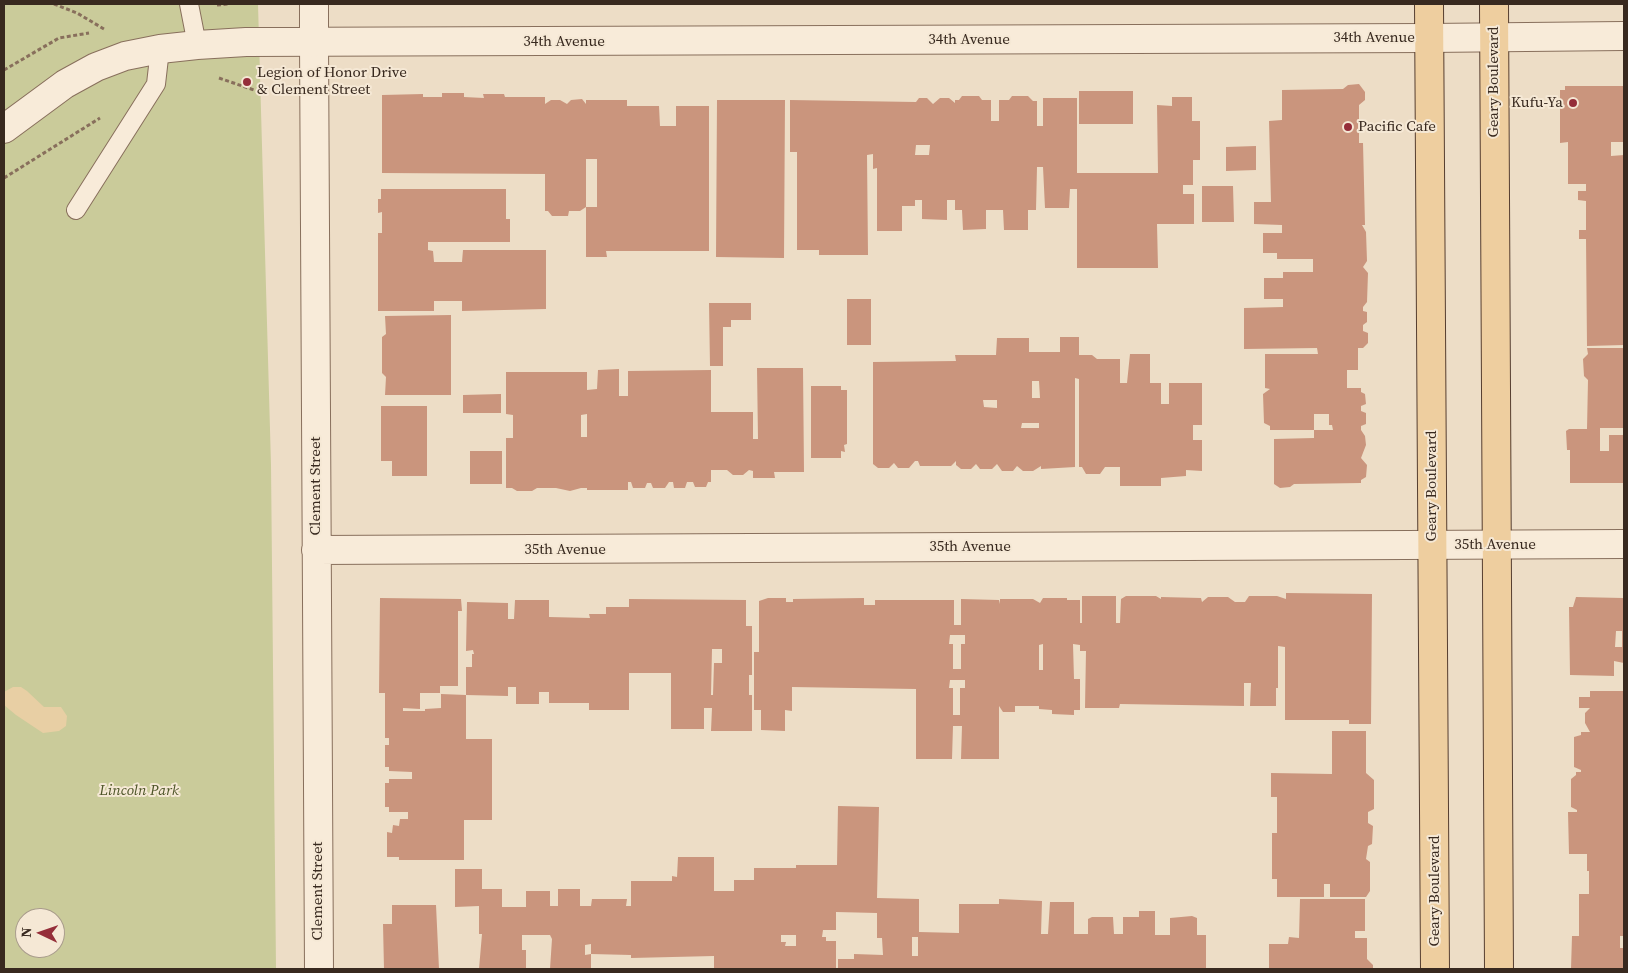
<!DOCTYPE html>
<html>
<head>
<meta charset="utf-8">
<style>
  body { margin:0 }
  #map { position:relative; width:1628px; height:973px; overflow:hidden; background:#edddc6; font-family:"Source Serif 4",serif }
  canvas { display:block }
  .frame { position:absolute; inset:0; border:5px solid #38291f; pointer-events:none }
  .north { position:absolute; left:15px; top:908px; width:50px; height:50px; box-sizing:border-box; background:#f5e8d5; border:1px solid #a99c8c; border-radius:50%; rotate:273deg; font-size:14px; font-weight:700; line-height:20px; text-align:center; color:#38291f }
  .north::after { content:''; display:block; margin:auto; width:18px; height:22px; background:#952e39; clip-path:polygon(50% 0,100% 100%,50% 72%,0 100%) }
</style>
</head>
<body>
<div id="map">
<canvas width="1628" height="973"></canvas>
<div class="frame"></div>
<div class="north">N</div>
</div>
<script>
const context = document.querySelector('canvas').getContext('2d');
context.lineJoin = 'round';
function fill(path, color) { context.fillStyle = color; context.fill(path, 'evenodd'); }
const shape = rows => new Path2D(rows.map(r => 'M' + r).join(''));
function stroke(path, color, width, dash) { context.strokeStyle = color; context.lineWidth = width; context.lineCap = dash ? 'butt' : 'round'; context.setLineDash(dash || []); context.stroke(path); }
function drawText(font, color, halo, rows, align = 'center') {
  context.font = font + ' "Source Serif 4",serif'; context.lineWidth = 4; context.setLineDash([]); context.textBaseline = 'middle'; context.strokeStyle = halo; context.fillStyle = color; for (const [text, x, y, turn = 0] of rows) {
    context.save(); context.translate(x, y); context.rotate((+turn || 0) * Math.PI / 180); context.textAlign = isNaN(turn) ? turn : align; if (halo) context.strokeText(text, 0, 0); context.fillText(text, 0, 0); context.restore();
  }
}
const green = shape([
  [4,4,258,4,271,465,276,969,4,969],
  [25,918,55,918,55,948,25,948]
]);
const sand = shape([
  [13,687,21,687,27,691,44,707,61,707,67,716,66,726,59,731,43,733,16,715,4,705,4,692]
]);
const building = shape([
  [1359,84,1365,92,1365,100,1359,105,1359,143,1363,143,1365,225,1362,225,1366,232,1367,261,1363,267,1368,273,1367,302,1363,307,1363,311,1367,312,1367,322,1363,325,1363,331,1368,333,1368,343,1363,348,1358,348,1358,370,1347,370,1347,388,1361,388,1361,392,1365,394,1366,404,1361,406,1361,411,1366,413,1366,424,1361,426,1361,430,1365,436,1366,445,1361,458,1367,465,1366,477,1361,480,1361,483,1294,484,1290,487,1280,488,1274,484,1274,439,1314,438,1314,430,1333,430,1332,425,1329,425,1329,414,1314,414,1314,430,1270,430,1270,426,1264,423,1263,394,1270,389,1265,388,1265,354,1318,354,1317,348,1244,349,1244,308,1283,307,1283,299,1264,299,1264,278,1283,278,1283,272,1313,272,1313,259,1277,259,1277,253,1263,253,1263,233,1282,233,1282,225,1254,224,1254,202,1271,202,1269,121,1282,120,1282,90,1343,89,1348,85],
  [1565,86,1624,86,1624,142,1611,142,1611,156,1624,155,1624,345,1587,346,1586,239,1579,239,1579,230,1586,230,1586,201,1578,200,1578,191,1586,191,1586,184,1568,184,1568,142,1560,143,1560,90,1565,90],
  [1079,91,1133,91,1133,124,1079,124],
  [442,93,464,93,464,97,484,98,483,94,504,94,505,97,545,97,545,104,551,100,560,100,567,104,571,100,582,99,586,104,586,100,627,100,627,106,659,106,660,126,676,126,676,106,709,106,709,251,606,251,607,257,586,257,586,207,597,207,597,159,586,159,586,207,580,211,569,211,568,216,552,216,548,211,545,211,545,174,382,173,382,95,423,94,423,97,442,97],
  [962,96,979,96,982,100,991,100,991,121,999,121,999,100,1009,100,1012,96,1028,96,1033,101,1037,101,1037,126,1043,126,1043,98,1077,98,1077,173,1158,173,1157,105,1172,106,1172,97,1192,97,1192,121,1200,121,1200,160,1193,160,1193,185,1183,185,1183,194,1194,194,1194,224,1157,224,1158,268,1077,268,1077,189,1070,189,1069,208,1045,208,1043,167,1037,167,1036,210,1028,210,1028,230,1004,230,1003,210,986,210,986,229,963,230,962,210,955,210,955,200,947,200,947,220,922,219,922,200,915,200,915,206,902,206,902,231,877,231,877,168,873,169,873,154,867,155,868,255,819,255,819,250,797,250,797,152,790,152,790,100,916,102,919,98,927,98,933,104,940,98,949,98,955,103,955,100,959,100],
  [916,145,930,145,929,155,915,155],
  [717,100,785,100,784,258,716,257],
  [1256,146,1256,170,1226,171,1226,147],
  [1202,186,1233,186,1234,222,1202,222],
  [381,189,506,189,506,219,510,219,510,242,428,242,428,250,433,251,434,262,462,262,463,250,546,250,546,309,462,311,462,301,434,301,434,311,378,311,378,233,382,233,382,212,378,213,378,199,381,199],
  [847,299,871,299,871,345,847,345],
  [709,303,751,303,751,320,731,320,731,327,723,327,723,366,710,366],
  [451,315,451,395,385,395,386,377,382,373,382,337,386,334,385,316],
  [1060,337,1079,337,1079,355,1092,355,1097,359,1120,359,1120,383,1127,383,1130,354,1150,354,1150,383,1161,383,1161,404,1169,404,1169,383,1202,383,1202,425,1193,425,1193,440,1202,440,1202,471,1186,470,1186,476,1161,478,1161,486,1120,486,1120,467,1105,467,1100,474,1086,474,1082,467,1079,467,1079,379,1075,378,1075,467,1041,469,1041,466,1033,471,1023,471,1017,466,1013,471,1002,471,997,464,992,469,980,469,976,464,971,469,961,469,956,465,956,461,951,466,920,466,918,461,915,461,909,468,898,468,894,463,889,468,878,468,873,464,873,362,956,361,955,355,996,355,997,338,1029,338,1029,352,1060,352],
  [1032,381,1039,381,1040,398,1032,398],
  [983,400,997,400,997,408,984,407],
  [1022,423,1039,423,1039,428,1021,428],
  [1587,348,1624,348,1624,428,1600,428,1600,451,1609,451,1609,435,1624,435,1624,483,1570,483,1570,450,1567,450,1566,431,1569,429,1587,429,1588,380,1584,376,1583,359,1588,354],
  [757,368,803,368,804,472,774,472,775,478,753,478,753,471,749,470,743,475,733,475,727,470,711,470,711,482,708,482,706,487,695,487,693,482,687,482,685,488,674,488,673,482,669,482,665,488,653,488,651,483,647,483,645,488,633,488,631,482,628,482,628,490,587,490,587,488,581,488,570,491,556,488,537,488,532,491,517,491,512,488,506,488,506,438,513,438,513,415,506,414,506,372,587,372,587,390,597,389,598,370,619,369,619,396,628,396,628,371,711,370,711,412,753,412,753,439,758,439],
  [587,414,587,437,581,437,581,415],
  [811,386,841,386,841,390,847,390,847,444,844,445,845,452,841,451,841,458,811,458],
  [501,394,501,413,463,413,463,395],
  [381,406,427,406,427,476,392,476,392,461,381,461],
  [470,451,502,451,502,484,470,484],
  [1286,593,1372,594,1371,724,1349,724,1349,720,1285,720,1285,647,1278,646,1278,688,1276,688,1276,706,1250,706,1251,683,1244,683,1244,706,1120,704,1119,708,1085,708,1086,651,1080,651,1080,645,1073,644,1074,679,1080,679,1080,710,1074,710,1074,715,1052,714,1052,710,1039,709,1039,706,1015,706,1015,712,1003,712,999,706,999,759,961,759,962,726,953,726,952,759,916,759,916,689,792,687,792,711,785,710,785,731,761,730,761,710,754,710,754,652,759,652,759,601,768,598,786,598,786,602,793,602,793,599,864,598,864,605,875,605,875,600,954,600,954,625,961,625,961,599,999,600,1000,604,1000,599,1033,599,1040,603,1043,598,1067,598,1067,600,1080,600,1080,623,1082,623,1082,596,1116,596,1116,623,1120,623,1121,599,1126,596,1156,596,1161,599,1161,597,1201,598,1202,602,1208,597,1228,597,1235,602,1245,602,1249,596,1277,596,1286,599],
  [950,635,965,635,965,644,961,644,961,669,953,669,953,644,949,644],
  [1043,644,1043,670,1039,670,1039,645],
  [950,680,965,680,965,688,960,688,960,715,953,715,953,688,949,688],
  [1576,597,1623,598,1624,600,1624,663,1614,661,1614,676,1570,675,1569,607,1573,607],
  [1616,631,1622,631,1622,647,1615,647],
  [380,598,461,599,462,611,458,611,458,686,440,686,440,693,420,693,420,709,403,708,403,711,425,711,425,709,441,708,441,694,466,695,466,739,492,739,492,820,464,820,464,860,399,860,399,857,387,857,387,832,392,833,393,825,399,826,400,819,408,819,408,812,389,812,389,807,385,807,385,783,389,783,389,779,412,779,412,772,389,771,389,767,385,767,385,745,389,745,389,738,385,738,385,693,379,693],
  [629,599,746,600,746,626,752,626,752,675,749,675,749,695,752,695,752,731,711,731,712,708,704,708,704,729,671,729,671,673,629,673,629,710,589,710,589,703,549,703,549,692,539,692,539,704,516,704,516,687,508,687,508,696,466,695,466,667,472,667,472,654,474,654,473,650,466,651,467,602,508,603,508,619,514,619,515,600,549,600,549,617,590,618,589,614,606,614,606,607,629,607],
  [712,649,722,649,722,663,714,663,713,695,711,695],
  [1590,691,1624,691,1624,936,1620,936,1620,948,1624,948,1624,969,1571,969,1572,936,1579,936,1579,894,1589,894,1589,871,1587,871,1587,854,1569,854,1568,812,1577,812,1577,810,1571,807,1571,779,1576,775,1576,772,1581,772,1581,770,1574,767,1574,737,1581,735,1581,732,1590,732,1585,723,1585,713,1590,708,1579,708,1579,697,1590,697],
  [1332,731,1366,731,1366,773,1374,780,1374,809,1368,812,1368,823,1373,826,1372,844,1368,846,1366,859,1370,862,1370,891,1366,897,1330,897,1330,884,1324,884,1324,897,1277,897,1277,879,1272,879,1272,833,1277,833,1277,797,1271,797,1271,773,1332,774],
  [838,806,879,807,877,898,919,899,919,932,959,933,959,904,999,904,999,899,1042,901,1041,934,1048,934,1050,902,1074,902,1074,934,1088,934,1088,919,1092,917,1113,917,1114,934,1123,934,1123,917,1139,917,1139,911,1155,911,1155,935,1170,935,1170,918,1192,916,1197,918,1197,935,1206,935,1206,969,838,969,838,959,854,959,854,954,883,955,882,938,877,938,877,913,836,912,836,930,823,930,822,937,826,937,826,941,836,941,836,969,714,969,714,956,631,958,631,955,591,954,591,944,585,945,585,955,591,954,591,969,550,969,552,939,550,935,522,935,522,950,526,950,526,969,479,969,482,934,479,934,479,906,455,907,455,869,482,869,482,889,502,889,502,907,526,907,526,891,550,891,550,906,558,906,558,889,580,889,580,906,591,906,592,899,627,899,626,906,631,906,631,881,672,881,672,876,677,877,678,857,714,857,714,891,734,891,734,880,754,880,754,868,796,868,796,865,837,865],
  [781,935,796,935,796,946,785,946,786,942,781,942],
  [912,937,918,937,918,956,912,956],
  [1300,899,1365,899,1365,931,1355,931,1355,938,1367,938,1367,959,1373,965,1373,969,1269,969,1269,944,1288,944,1289,937,1299,938],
  [392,905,436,905,439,969,384,969,383,924,392,924]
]);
const path = shape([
  [54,4,77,13,104,29],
  [217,5,229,4],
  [4,70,59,38,89,33],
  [219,78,254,90],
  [4,178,100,118]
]);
const service = shape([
  [189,4,197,45],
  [76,210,156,84,160,49]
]);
const minor = shape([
  [1429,38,1624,36],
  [314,43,319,969],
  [316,550,1624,544]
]);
const tertiary = shape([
  [314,4,314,43],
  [4,129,65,84,96,67,125,56,160,49,197,45,246,42,1429,38]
]);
const primary = shape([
  [1429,4,1435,969],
  [1494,4,1499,969]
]);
const markers = [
  [247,82,5,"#952e39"],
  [1573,103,5,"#952e39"],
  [1348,127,5,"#952e39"]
];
const streetNames = [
  ["34th Avenue",1374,38],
  ["34th Avenue",969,40],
  ["34th Avenue",564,42],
  ["Geary Boulevard",1494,82,-90],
  ["Clement Street",316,486,-90],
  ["Geary Boulevard",1432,486,-90],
  ["35th Avenue",1495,545],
  ["35th Avenue",970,547],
  ["35th Avenue",565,550],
  ["Clement Street",318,891,-90],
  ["Geary Boulevard",1435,891,-90]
];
const poiNames = [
  ["Legion of Honor Drive",257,73],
  ["& Clement Street",257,90],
  ["Kufu-Ya",1563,103,"right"],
  ["Pacific Cafe",1358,127]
];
const parkNames = [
  ["Lincoln Park",139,791]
];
fill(green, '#cacb9a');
fill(sand, '#e8cfa4');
fill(building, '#ca957d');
stroke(service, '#886f5c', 20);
stroke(minor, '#886f5c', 30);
stroke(tertiary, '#886f5c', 30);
stroke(primary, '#563e30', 30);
stroke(path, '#886f5c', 3, [4, 2.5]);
stroke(service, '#f8ebd9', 18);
stroke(minor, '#f8ebd9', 28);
stroke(tertiary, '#f8ebd9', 28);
stroke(primary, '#eece9f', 28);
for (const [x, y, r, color] of markers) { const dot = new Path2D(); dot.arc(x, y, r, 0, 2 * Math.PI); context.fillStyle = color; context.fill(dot); stroke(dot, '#f5e8d5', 2); }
drawText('15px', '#38291f', '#f5e8d5', streetNames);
drawText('15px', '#38291f', '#f5e8d5', poiNames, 'left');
drawText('italic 15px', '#4d5427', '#f5e8d5', parkNames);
</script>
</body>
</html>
